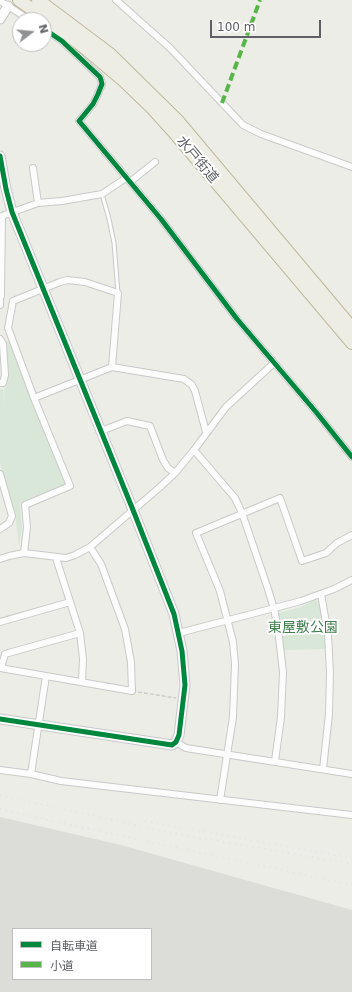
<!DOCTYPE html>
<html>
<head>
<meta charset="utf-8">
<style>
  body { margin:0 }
  #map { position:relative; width:352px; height:992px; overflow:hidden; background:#edede8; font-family:"DejaVu Sans","Noto Sans JP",sans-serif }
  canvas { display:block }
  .legend { position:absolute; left:12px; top:928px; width:140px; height:52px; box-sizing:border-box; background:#fff; border:1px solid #bfbfc1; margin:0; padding:5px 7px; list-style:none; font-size:12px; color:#5e6065 }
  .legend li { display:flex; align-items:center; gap:8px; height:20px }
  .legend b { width:20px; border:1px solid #bfbfc1 }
  .north { position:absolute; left:12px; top:12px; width:40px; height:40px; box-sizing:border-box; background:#fff; border:1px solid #bfbfc1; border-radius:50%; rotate:74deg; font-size:11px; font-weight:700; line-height:16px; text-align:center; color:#5e6065 }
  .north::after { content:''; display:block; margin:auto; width:14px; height:18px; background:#909193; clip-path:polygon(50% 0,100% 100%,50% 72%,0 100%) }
  .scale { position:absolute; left:210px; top:20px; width:111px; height:18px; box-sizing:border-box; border:2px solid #5e6065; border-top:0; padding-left:5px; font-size:12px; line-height:14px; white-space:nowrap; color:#5e6065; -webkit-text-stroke:3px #fff; paint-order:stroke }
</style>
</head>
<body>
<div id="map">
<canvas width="352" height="992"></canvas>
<ul class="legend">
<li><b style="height:5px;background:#00873e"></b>自転車道</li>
<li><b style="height:5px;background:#58b548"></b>小道</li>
</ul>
<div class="north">N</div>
<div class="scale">100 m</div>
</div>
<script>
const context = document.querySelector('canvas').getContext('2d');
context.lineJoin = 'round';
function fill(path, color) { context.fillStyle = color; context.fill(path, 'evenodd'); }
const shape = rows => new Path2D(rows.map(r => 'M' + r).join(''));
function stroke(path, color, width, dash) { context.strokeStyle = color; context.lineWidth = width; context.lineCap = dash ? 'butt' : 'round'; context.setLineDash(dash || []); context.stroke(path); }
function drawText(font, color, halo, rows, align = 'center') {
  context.font = font + ' "DejaVu Sans","Noto Sans JP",sans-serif'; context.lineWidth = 4; context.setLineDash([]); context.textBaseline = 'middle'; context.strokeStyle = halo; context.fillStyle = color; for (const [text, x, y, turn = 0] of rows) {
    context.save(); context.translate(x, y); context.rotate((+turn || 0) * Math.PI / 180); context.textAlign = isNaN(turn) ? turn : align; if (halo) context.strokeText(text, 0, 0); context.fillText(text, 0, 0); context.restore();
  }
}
const industrial = shape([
  [0,817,121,845,352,910,352,992,0,992],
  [13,929,151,929,151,979,13,979]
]);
const green = shape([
  [6,341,9,342,65,482,64,485,20,503,22,526,19,547,15,512,0,463,0,389,3,389,5,406,4,390,7,385,8,376],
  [314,600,318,601,323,624,326,642,326,649,283,650,282,630,278,613,301,607]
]);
const path = shape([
  [138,692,176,698]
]);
const lane = shape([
  [102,194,109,219,114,243,118,293]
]);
const street = shape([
  [116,0,170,48,243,125,261,134,352,167],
  [0,1,30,20],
  [44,29,62,41,100,77,101,80,102,84,98,94,93,104,79,121,161,219,237,319,316,412,352,457],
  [33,168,38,203],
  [130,182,155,162],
  [1,296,2,216,38,203,62,201,102,194,126,178],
  [0,305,0,293],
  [0,339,3,344,5,375,3,383,0,383],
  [34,398,112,367,184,379,192,385,195,391,206,432],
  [101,431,127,421,150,426,163,460,168,468,175,473],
  [194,450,235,498,242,513,268,589,274,609,278,629,283,672,281,717,275,761],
  [0,474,12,516,9,523,0,529],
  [24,553,27,527,25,505,70,486,34,398,8,328,13,301,60,282,67,280,85,282,118,293,112,367],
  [56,558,80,633,83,659,82,681],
  [0,559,9,556,24,553,66,558,75,555,90,547,159,488,175,473,194,450,226,407,274,363],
  [321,594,328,634,330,673,329,714,323,769],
  [0,622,70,602],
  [179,633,301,601,334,589,352,580],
  [0,668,132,691,131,662,125,629,101,564,90,547],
  [1,668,5,654,80,633],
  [176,742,186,748,352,774],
  [0,770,31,774,61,781,352,815],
  [31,774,46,676],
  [220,800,233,717,235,664,233,642,220,591,196,533,280,498,302,561,326,553,337,543,352,535]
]);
const secondary = shape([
  [0,19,8,6],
  [0,156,6,189,12,212,133,510,174,614,182,651,185,685,179,735,176,742,172,745,0,719]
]);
const highway = shape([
  [19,0,80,44,124,81,152,108,172,130,352,343],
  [38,0,110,54,178,121,352,328]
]);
const rail = shape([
  [0,795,172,833,352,864],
  [0,809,57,822,352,885],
  [145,821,352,858]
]);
const quiet = shape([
  [222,103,260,0]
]);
const cycleway = shape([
  [44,29,62,41,100,77,101,80,102,84,98,94,93,104,79,121,161,219,237,319,316,412,352,457],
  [0,156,6,189,12,212,133,510,174,614,182,651,185,685,179,735,176,742,172,745,0,719]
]);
const streetNames = [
  ["水戸街道",197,160,50]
];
const parkNames = [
  ["東屋敷公園",303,628]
];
fill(industrial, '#dcdcd9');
fill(green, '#d8e7d8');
stroke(lane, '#c9c9c9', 5);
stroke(street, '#c9c9c9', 8);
stroke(secondary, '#c8c9c9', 11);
stroke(highway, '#c0ba9a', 14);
stroke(path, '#cacdcc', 1.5, [4, 2]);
stroke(lane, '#fcfcfc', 3);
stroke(street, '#fcfcfc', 6);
stroke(secondary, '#fcfcfc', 9);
stroke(highway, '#eeede3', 12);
stroke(rail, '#e3e3e2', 2, [1, 5]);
stroke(quiet, '#58b548', 4, [8, 4]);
stroke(cycleway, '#00873e', 5);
drawText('14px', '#5e6065', '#fff', streetNames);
drawText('14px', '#41814f', '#fff', parkNames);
</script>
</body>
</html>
